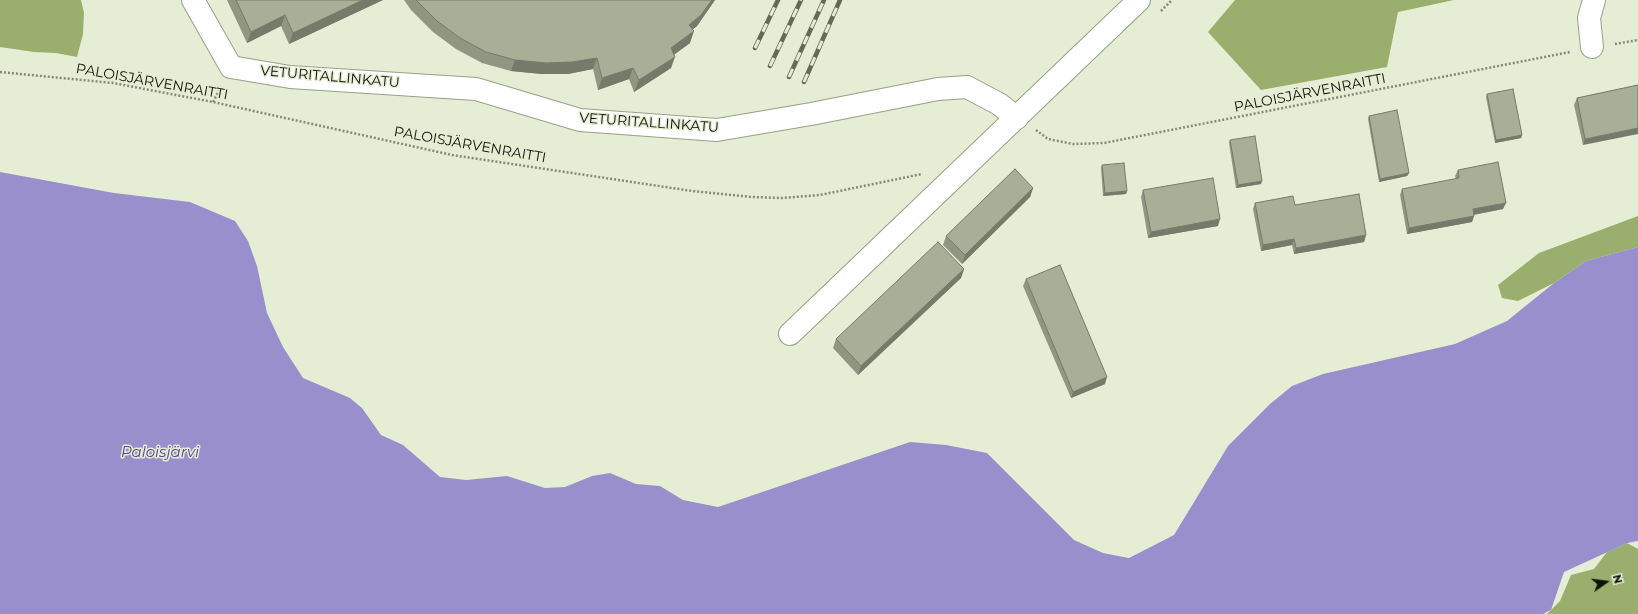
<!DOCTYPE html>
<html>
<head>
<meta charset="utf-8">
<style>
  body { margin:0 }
  #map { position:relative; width:1638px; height:614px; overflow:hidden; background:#e5eed4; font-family:Montserrat,sans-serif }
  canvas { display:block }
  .north { position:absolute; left:1586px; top:562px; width:40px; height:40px; -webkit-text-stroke:3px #e5eed4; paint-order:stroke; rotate:76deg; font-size:11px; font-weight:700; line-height:16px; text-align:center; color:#10120a }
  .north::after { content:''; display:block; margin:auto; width:14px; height:18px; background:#10120a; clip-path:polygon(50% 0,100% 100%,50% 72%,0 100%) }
</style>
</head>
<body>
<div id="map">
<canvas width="1638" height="614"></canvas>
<div class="north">N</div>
</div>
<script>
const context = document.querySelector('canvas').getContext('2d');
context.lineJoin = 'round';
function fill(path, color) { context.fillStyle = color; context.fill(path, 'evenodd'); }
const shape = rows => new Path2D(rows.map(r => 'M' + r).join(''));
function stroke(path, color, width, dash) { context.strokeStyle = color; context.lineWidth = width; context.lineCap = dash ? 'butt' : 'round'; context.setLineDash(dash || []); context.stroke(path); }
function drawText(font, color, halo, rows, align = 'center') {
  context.font = font + ' Montserrat,sans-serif'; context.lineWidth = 3; context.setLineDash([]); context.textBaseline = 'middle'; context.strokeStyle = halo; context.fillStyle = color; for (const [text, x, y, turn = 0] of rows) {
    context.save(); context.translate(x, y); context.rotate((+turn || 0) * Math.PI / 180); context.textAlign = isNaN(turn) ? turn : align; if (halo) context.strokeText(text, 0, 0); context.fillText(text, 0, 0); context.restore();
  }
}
const forest = shape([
  [0,0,81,0,84,13,83,34,77,57,56,53,34,52,0,47],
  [1235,0,1454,0,1398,12,1387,67,1261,90,1208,32],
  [1638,216,1638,247,1586,261,1554,283,1518,301,1502,298,1498,285,1539,253],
  [1627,543,1638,549,1638,614,1547,614,1560,601,1571,575,1594,569,1607,552]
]);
const water = shape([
  [0,172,114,193,190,202,235,221,248,241,257,266,267,313,283,347,303,378,350,398,362,408,381,435,403,445,440,477,466,480,507,476,545,488,565,487,592,476,610,473,636,484,660,486,683,500,718,507,910,442,946,445,987,453,1074,540,1103,553,1129,558,1174,535,1228,446,1270,404,1292,386,1323,374,1455,344,1507,321,1554,283,1586,261,1638,247,1638,541,1627,543,1564,572,1551,610,1543,614,0,614]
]);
const path = shape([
  [1161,11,1172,0],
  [1615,44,1638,40],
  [0,72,113,83,213,102,452,155,692,191,752,197,782,198,820,195,922,174],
  [213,102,221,87],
  [1036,130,1048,139,1073,144,1104,143,1570,52]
]);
const minor = shape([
  [193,0,231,67,290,77,476,89,580,120,717,130,811,114,938,89,967,87,999,104,1017,118],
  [1592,47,1589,18,1594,0],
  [790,334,1139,0]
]);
const rail = shape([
  [755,48,778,0],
  [770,66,801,0],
  [789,77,824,0],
  [804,82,840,0]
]);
const wall = shape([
  [227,0,383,0,289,44,281,26,247,43],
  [404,0,715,0,697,26,692,30,690,43,674,54,671,68,634,92,629,79,598,90,593,69,568,74,542,74,511,71,482,63,456,49,433,32,411,10],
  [1638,85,1583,145,1574,105,1577,98],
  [1487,94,1522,135,1521,138,1495,143,1486,97],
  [1369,116,1409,173,1407,176,1379,182,1368,119],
  [1230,140,1261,184,1236,188,1229,143],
  [1102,165,1127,191,1126,194,1103,196,1101,168],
  [1458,170,1503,209,1474,215,1474,216,1472,222,1407,234,1400,195,1402,189,1456,179,1455,176],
  [1033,188,1030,197,962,264,943,245,946,236],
  [1143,190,1218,226,1148,238,1141,197],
  [1255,203,1295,205,1366,235,1364,242,1294,254,1292,245,1261,251,1253,209],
  [964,269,961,278,858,375,833,348,836,339],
  [1026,279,1105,384,1071,398,1023,286]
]);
const shadedWall = shape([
  [363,0,383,0,289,44,293,33],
  [712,0,715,0,697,26,685,36,689,25],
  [285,15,281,26,247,43,251,32],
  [694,31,690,43,667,60,671,48],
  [675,57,671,68,634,92,639,80],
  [597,58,593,69,568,74,542,74,511,71,515,60],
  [633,68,629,79,598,90,602,78],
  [1638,128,1638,134,1583,145,1585,139],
  [1522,135,1521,138,1495,143,1496,140],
  [1409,173,1407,176,1379,182,1380,179],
  [1262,181,1261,184,1236,188,1238,185],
  [1033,188,1030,197,962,264,965,255],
  [1127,191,1126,194,1103,196,1105,193],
  [1506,203,1503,209,1471,215,1473,209],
  [1474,216,1472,222,1407,234,1409,228],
  [1220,219,1218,226,1148,238,1151,232],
  [1366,235,1364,242,1294,254,1296,248],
  [1294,239,1292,245,1261,251,1263,245],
  [964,269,961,278,858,375,861,366],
  [1107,377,1105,384,1071,398,1073,392]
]);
const building = shape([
  [236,0,363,0,293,33,285,15,251,32,236,0],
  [416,0,712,0,701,15,689,25,694,31,671,48,675,57,639,80,633,68,602,78,597,58,572,62,546,63,515,60,486,52,460,38,437,21,416,0],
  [1638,85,1638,128,1585,139,1577,98,1638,85],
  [1513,89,1522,135,1496,140,1487,94,1513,89],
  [1397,110,1409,173,1380,179,1369,116,1397,110],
  [1255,136,1262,181,1238,185,1230,140,1255,136],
  [1498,162,1506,203,1473,209,1474,216,1409,228,1402,189,1459,178,1458,170,1498,162],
  [1124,163,1127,191,1105,193,1102,165,1124,163],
  [1015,169,1033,188,965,255,946,236,1015,169],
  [1213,178,1220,219,1151,232,1143,190,1213,178],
  [1359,194,1366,235,1296,248,1294,239,1263,245,1255,203,1293,196,1295,205,1359,194],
  [938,242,964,269,861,366,836,339,938,242],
  [1060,265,1107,377,1073,392,1026,279,1060,265]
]);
const streetNames = [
  ["VETURITALLINKATU",330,77,5],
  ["PALOISJÄRVENRAITTI",152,82,10],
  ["PALOISJÄRVENRAITTI",1310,93,-11],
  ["VETURITALLINKATU",649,123,4],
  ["PALOISJÄRVENRAITTI",470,145,10]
];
const waterNames = [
  ["Paloisjärvi",160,453]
];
fill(forest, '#9aaf6e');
fill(water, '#998fcd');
stroke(minor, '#97a088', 24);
stroke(path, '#848978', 2.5, [2, 2]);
stroke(minor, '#fff', 22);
stroke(rail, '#646959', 4.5);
stroke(rail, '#e5eed4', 3, [9]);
fill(wall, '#909682');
fill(shadedWall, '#757a6a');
fill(building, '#a7af97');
stroke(building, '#757a6a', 1);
drawText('14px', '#10120a', '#e5eed4', streetNames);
drawText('italic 15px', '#564592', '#e5eed4', waterNames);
</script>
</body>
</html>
